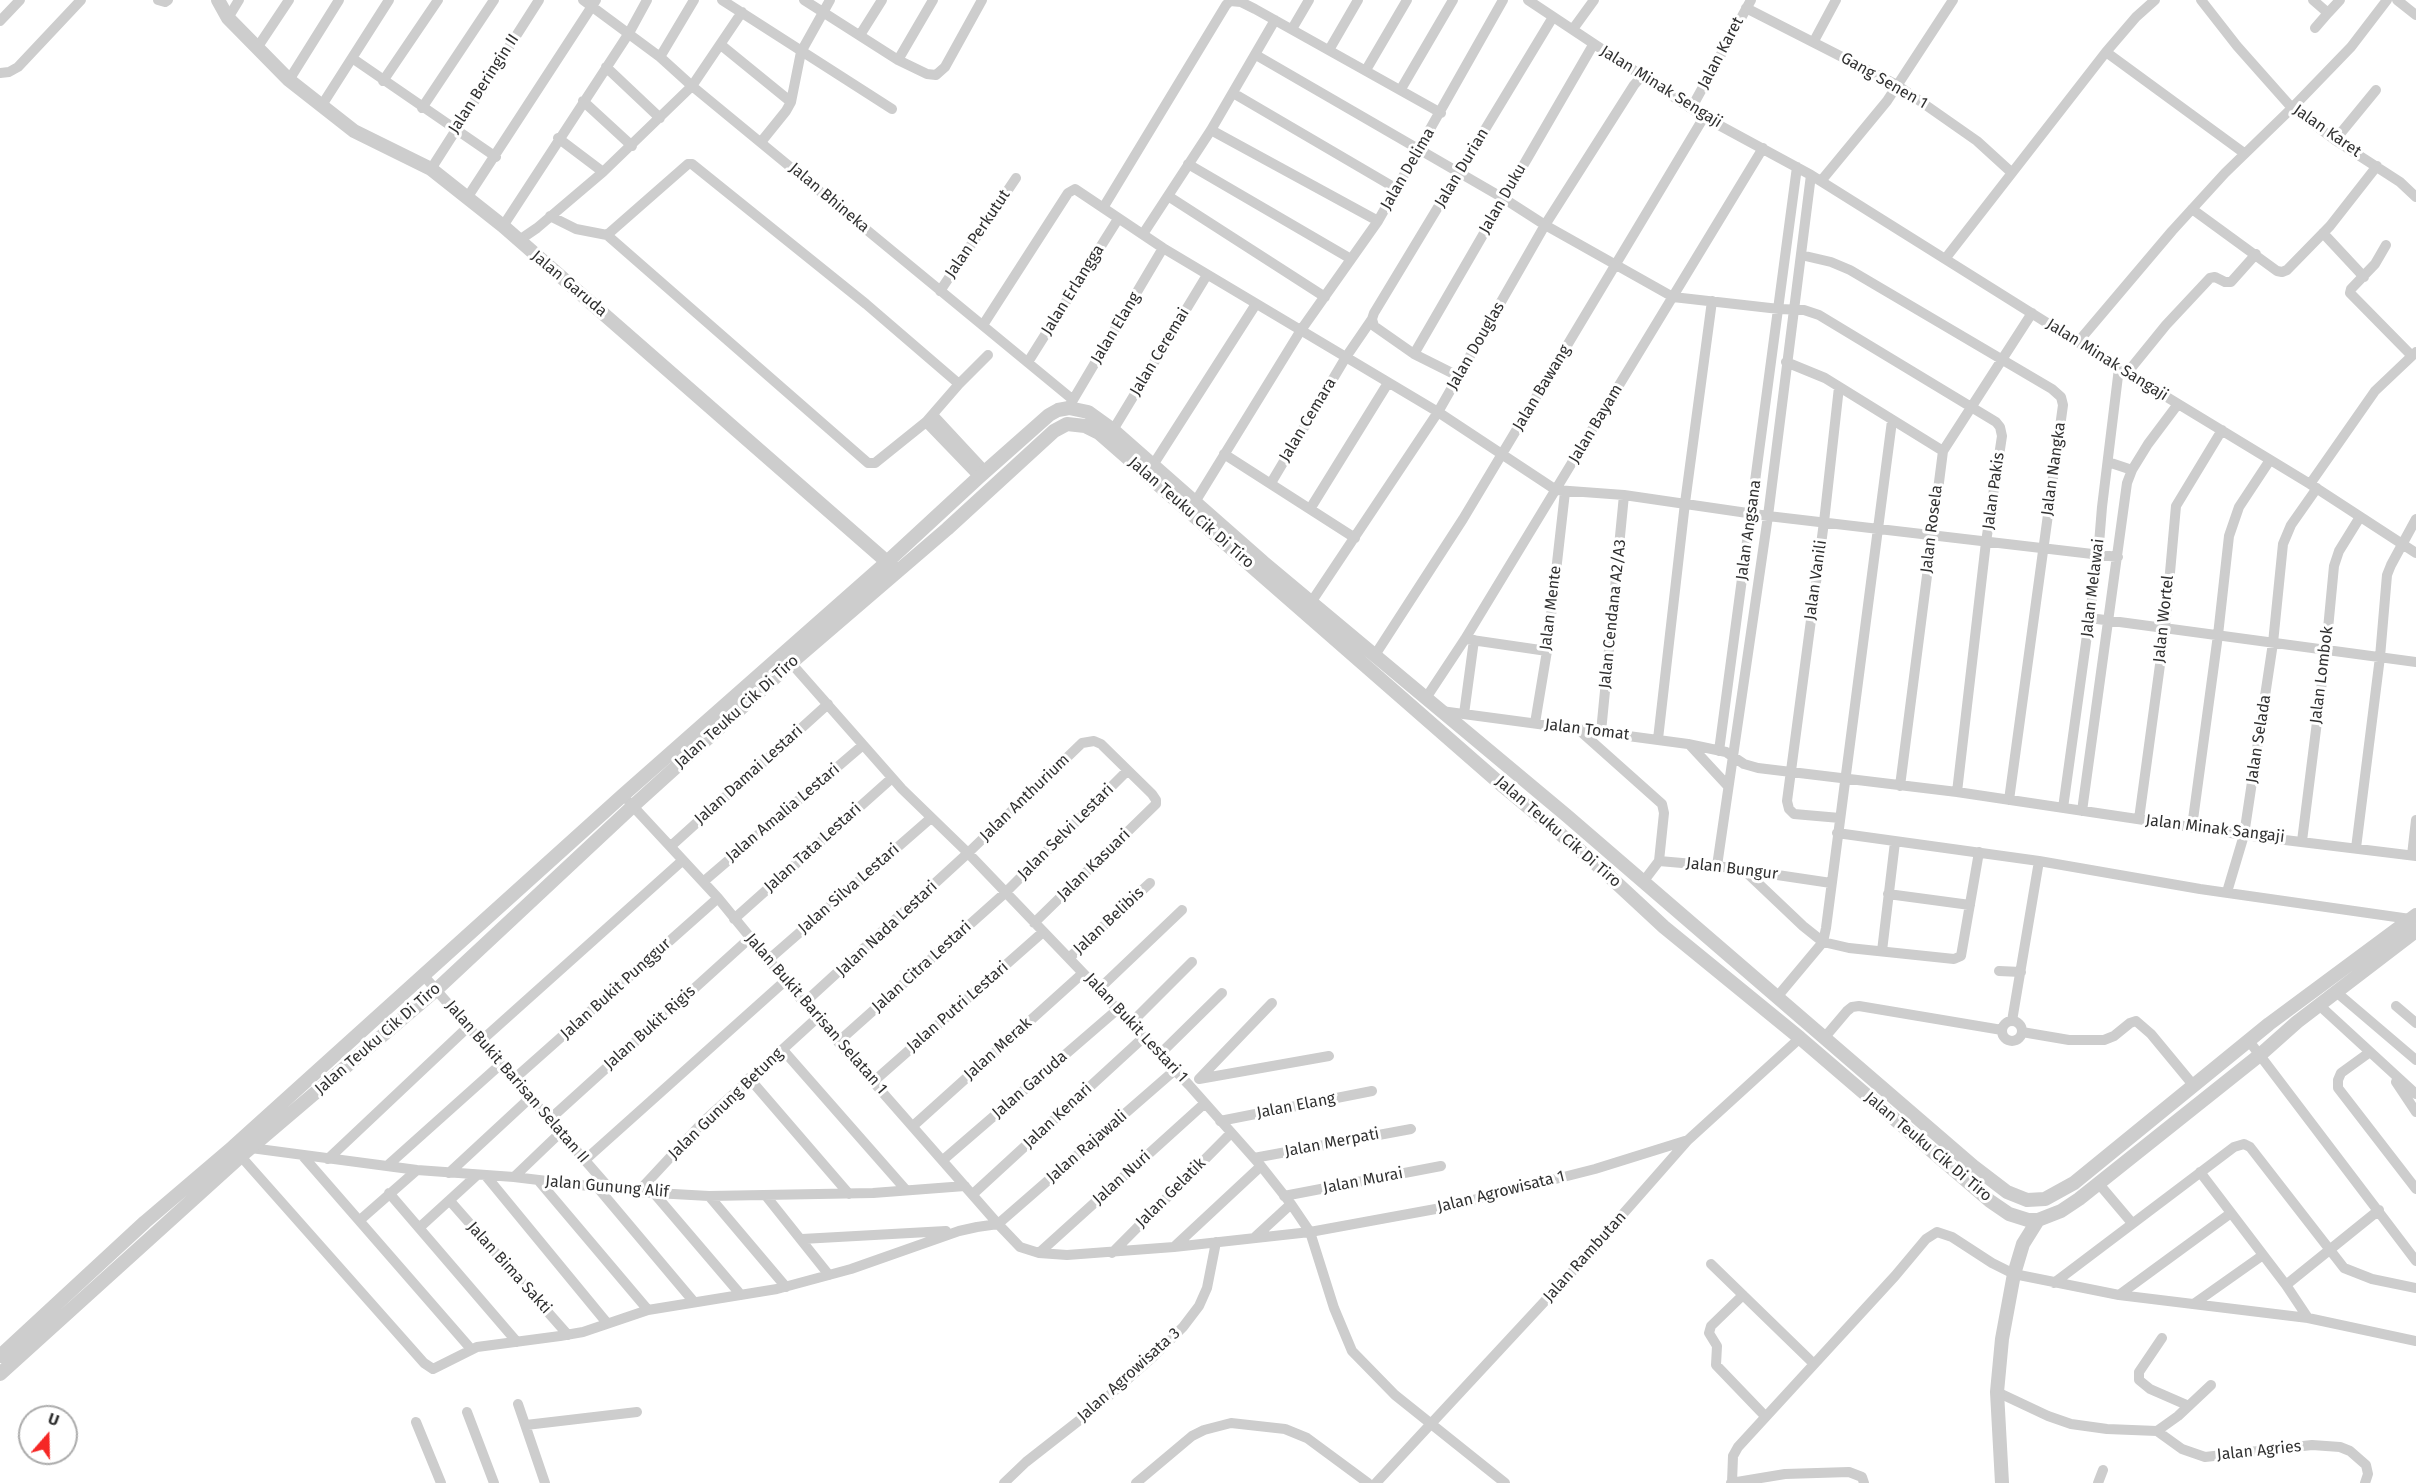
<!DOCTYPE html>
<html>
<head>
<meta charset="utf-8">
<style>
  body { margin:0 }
  #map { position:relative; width:2416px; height:1483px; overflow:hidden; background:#fff; font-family:"Fira Sans",sans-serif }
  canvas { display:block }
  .north { position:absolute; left:18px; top:1405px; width:60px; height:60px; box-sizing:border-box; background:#fff; border:2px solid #acacac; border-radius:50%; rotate:20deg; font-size:16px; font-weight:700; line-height:24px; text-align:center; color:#303030 }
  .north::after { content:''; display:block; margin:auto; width:21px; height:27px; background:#f52725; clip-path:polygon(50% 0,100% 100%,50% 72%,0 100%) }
</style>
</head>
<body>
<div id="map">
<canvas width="2416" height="1483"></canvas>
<div class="north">U</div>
</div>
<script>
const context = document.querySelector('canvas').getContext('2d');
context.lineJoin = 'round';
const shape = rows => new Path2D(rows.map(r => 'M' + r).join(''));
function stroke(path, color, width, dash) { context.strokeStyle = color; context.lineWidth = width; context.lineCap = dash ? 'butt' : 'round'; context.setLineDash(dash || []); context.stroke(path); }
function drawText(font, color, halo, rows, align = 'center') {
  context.font = font + ' "Fira Sans",sans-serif'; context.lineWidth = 6; context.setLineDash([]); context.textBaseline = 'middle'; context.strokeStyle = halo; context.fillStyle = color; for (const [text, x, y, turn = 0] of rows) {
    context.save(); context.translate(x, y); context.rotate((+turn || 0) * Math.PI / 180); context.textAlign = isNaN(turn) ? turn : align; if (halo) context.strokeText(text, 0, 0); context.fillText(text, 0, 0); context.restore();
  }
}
const minor = shape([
  [158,0,165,2,168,0],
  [583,0,660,57,692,86,1072,399],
  [722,0,892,109],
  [804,0,898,60,927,74,936,75,945,67,982,0],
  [1528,0,1704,117,1811,175,2119,368,2310,484,2416,553],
  [2201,0,2237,46,2292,108,2335,140,2400,182,2416,197],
  [2313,0,2328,13,2340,0],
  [2397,0,2416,15],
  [1746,8,1897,85,1977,141,2011,172],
  [228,18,239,0],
  [0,21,20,0],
  [2315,28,2328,13],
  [1292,29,1309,0],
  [1573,29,1594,0],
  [860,35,882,0],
  [1814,41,1836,0],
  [721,45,791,102],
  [257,48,289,0],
  [1329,50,1358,0],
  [2106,52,2244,153],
  [1256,55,1503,198,1545,225,1673,297,1779,309,1804,310,1819,315,1996,422,2000,427,2002,436,1986,542,1957,792],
  [660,57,694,0],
  [352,58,496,157],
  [898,60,933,0],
  [606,67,660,118],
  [1366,70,1407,0],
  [0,73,9,72,18,67,81,0],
  [289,80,339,0],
  [383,81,438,0],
  [1401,89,1453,0],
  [1233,93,1397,189],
  [583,101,632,146],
  [322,105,389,0],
  [1692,107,1751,0],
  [422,108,494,0],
  [1211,130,1378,221],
  [558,138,603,172],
  [2335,140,2376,90],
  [761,142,786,111,791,102,801,52,830,0],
  [1188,164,1351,259],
  [431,169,539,0],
  [1821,181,1887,101,1953,0],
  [1168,196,1325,297],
  [467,198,596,0],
  [1103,208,1226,5,1230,1,1241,2,1255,9,1441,113],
  [2192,209,2277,271,2282,272,2287,270,2330,226,2377,166],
  [550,216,576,229,607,235,868,463,875,463,926,422,959,384,866,304,692,164,688,164,607,235],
  [503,226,629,33,647,0],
  [2323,233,2364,277],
  [1143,234,1211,130,1275,20],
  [518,241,537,228,603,172,692,86,742,12],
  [2386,245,2375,264,2351,289,2350,293,2412,356],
  [1801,255,1831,262,1850,270,2052,389,2061,397,2063,405,2009,800],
  [1945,259,2106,52,2136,17,2155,0],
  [940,291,1016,178],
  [1372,319,1374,326,1414,354,1460,377],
  [983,325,1068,193,1075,189,1163,248,1438,412,1556,490,1624,495,1768,516,2118,557],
  [2078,342,2172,231,2225,173,2292,108,2351,47,2387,0],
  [1414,354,1593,45],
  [1028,362,1118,219],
  [1786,362,1825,378,1943,451,1900,786],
  [2127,373,2166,325,2210,278,2215,277,2225,282,2231,282,2256,254],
  [959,384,988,355],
  [1839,387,1824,522,1787,801,1789,809,1794,814,1840,818],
  [1070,405,1163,248],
  [933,415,985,471],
  [926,422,979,477],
  [1113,430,1207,275],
  [1943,451,2032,313],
  [1224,454,1355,538],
  [2108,462,2132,470],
  [1153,465,1256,304],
  [1271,483,1346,357,1372,319,1374,313,1553,17],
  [2310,484,2375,391,2416,352],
  [1192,507,1301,330,1378,221,1503,0],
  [1310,509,1388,383],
  [1308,607,1438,412,1545,225,1634,85,1642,76],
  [2090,618,2416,662],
  [1465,639,1547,651],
  [1375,655,1463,519,1704,117],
  [791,663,902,789,968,853,1083,973,1189,1085,1261,1166,1291,1204,1310,1232,1334,1308,1352,1351,1395,1395,1505,1483],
  [1426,698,1465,639,1763,148],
  [1441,711,1688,744,1726,752,1744,764,1758,768,1957,792,2244,835,2416,856],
  [1464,714,1474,640],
  [1535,723,1547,651,1565,492],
  [1579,730,1662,804,1664,813,1659,861],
  [1601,732,1624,495],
  [1658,739,1685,503,1712,301],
  [1689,744,1727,785],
  [1719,751,1797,167],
  [629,802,718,898,804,1003,998,1224,1175,1070],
  [2063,808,2098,556,2102,507,2119,368],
  [2082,811,2127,483,2132,470,2148,444,2178,404],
  [2139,819,2165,628,2176,506,2222,430],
  [2192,827,2218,635,2229,536,2239,507,2270,460],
  [1837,833,2039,861,2200,889,2410,919],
  [2302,841,2326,650,2334,566,2339,551,2360,517],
  [671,846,828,704],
  [2356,848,2380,657,2387,575,2391,565,2416,519],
  [2412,855,2416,820],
  [1717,866,1768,516,1811,175],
  [1744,870,1803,926,1823,942,1849,948,1954,959,1961,956,1979,852],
  [703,882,863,745],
  [1643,882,1659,861,1717,866,1831,883],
  [2227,892,2244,835,2273,643,2283,544,2291,525,2317,488],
  [1888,894,1970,905],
  [734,919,892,778],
  [1882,951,1895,842],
  [1069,958,1150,883],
  [767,961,931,818],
  [1999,971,2021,972],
  [424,976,610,1189],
  [1099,989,1182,910],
  [2335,991,2416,1060],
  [1777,997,1823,942,1826,928,1892,421],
  [804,1003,968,853,1082,743,1094,741,1101,744,1152,794,1156,800,1156,804,1034,923],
  [2319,1005,2416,1094],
  [2396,1006,2416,1023],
  [2012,1021,2039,861],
  '2002 1031a10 10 0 1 1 20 0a10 10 0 1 1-20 0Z',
  [1131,1023,1192,962],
  [2022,1032,2069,1040,2104,1040,2114,1036,2130,1023,2136,1021,2151,1034,2194,1086],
  [1825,1037,1847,1011,1852,1007,1859,1006,2002,1030],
  [482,1040,683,860],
  [2249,1041,2416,1261],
  [838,1042,1005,893,1127,771],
  [783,1050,906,1190],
  [2370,1052,2341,1073,2338,1080,2338,1088,2416,1189],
  [1160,1054,1222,993],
  [749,1078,849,1194],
  [514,1079,718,898],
  [1199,1079,1329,1056],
  [1199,1079,1272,1003],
  [873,1082,1043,932],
  [2396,1082,2416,1112],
  [550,1119,750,938],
  [1220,1121,1372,1091],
  [913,1126,1083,973],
  [251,1148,417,1170,514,1177,638,1192,709,1196,873,1193,965,1186],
  [237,1152,424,1363,433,1369,477,1347,560,1336,583,1332,648,1310,777,1289,851,1269,959,1231,977,1227,998,1224,1020,1247,1039,1253,1067,1255,1174,1247,1310,1232,1441,1208,1595,1169,1688,1140],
  [302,1155,471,1349],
  [1254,1158,1411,1129],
  [328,1159,468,1027],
  [585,1160,785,981],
  [943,1160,1118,1009],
  [387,1166,501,1064],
  [2200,1172,2286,1285,2308,1318],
  [449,1173,530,1098],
  [486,1176,607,1323],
  [514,1177,561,1132],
  [538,1180,648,1310],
  [2099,1184,2132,1223],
  [598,1188,694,1302],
  [638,1192,704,1121,817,1018],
  [653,1192,741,1295],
  [389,1193,517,1342],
  [973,1194,1144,1037],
  [709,1196,786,1287],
  [766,1196,829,1275],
  [1284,1196,1441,1166],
  [450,1201,568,1335],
  [360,1220,417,1170],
  [419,1228,476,1176],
  [1254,1238,1291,1204],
  [802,1239,946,1231],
  [1174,1247,1261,1166],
  [1039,1253,1205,1103],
  [1112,1253,1231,1133],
  [1711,1264,1813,1363],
  [2054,1283,2234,1147,2244,1144,2250,1147,2344,1268,2372,1279,2416,1288],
  [2286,1285,2379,1210],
  [1743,1295,1711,1326,1709,1333,1717,1346,1716,1365,1765,1416],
  [2119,1295,2231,1213],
  [2195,1303,2263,1255],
  [2162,1338,2139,1372,2139,1380,2150,1389,2189,1406],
  [1997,1392,2048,1416,2071,1424,2107,1429,2157,1431,2182,1449,2205,1457,2312,1445,2340,1447,2350,1451,2366,1465,2368,1474,2365,1483],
  [518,1404,545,1483],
  [467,1412,494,1483],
  [416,1422,441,1483],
  [526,1425,637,1412],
  [2157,1431,2178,1416,2211,1385],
  [1004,1483,1026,1462,1095,1408,1154,1356,1183,1327,1199,1306,1207,1288,1216,1242],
  [1136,1483,1192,1436,1204,1430,1231,1423,1285,1429,1307,1438,1368,1483],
  [1376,1483,1571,1273,1688,1140,1800,1038],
  [1731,1483,1785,1474,1849,1472,1862,1477,1864,1483],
  [1732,1483,1733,1456,1738,1447,1895,1276,1926,1239,1937,1232,1952,1237,1992,1263,2014,1274,2119,1295,2308,1318,2416,1341],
  [2098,1483,2103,1470]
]);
const tertiary = shape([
  [218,0,228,18,289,80,354,131,431,169,503,226,894,568],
  [0,1356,145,1222,233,1147,622,796,887,562,979,477,1049,415,1058,410,1069,408,1088,412,1113,430,1263,562,1566,815,1973,1166,2007,1192,2027,1200,2045,1199,2074,1183,2269,1024,2416,915],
  [0,1374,241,1156,436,990,633,806,791,663,947,529,1054,431,1067,424,1085,426,1099,433,1504,787,1595,863,1664,927,1800,1038,1990,1201,2009,1214,2028,1220,2038,1220,2061,1211,2079,1199,2261,1054,2297,1022,2416,931],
  [2002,1483,1997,1392,2002,1339,2014,1274,2023,1244,2038,1220]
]);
const streetNames = [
  ["Jalan Karet",1721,53,-62],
  ["Gang Senen 1",1884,81,30],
  ["Jalan Beringin II",484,84,-57],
  ["Jalan Minak Sengaji",1661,87,32],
  ["Jalan Karet",2327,131,35],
  ["Jalan Durian",1462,168,-59],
  ["Jalan Delima",1408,169,-60],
  ["Jalan Bhineka",829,198,40],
  ["Jalan Duku",1503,199,-60],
  ["Jalan Perkutut",978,234,-56],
  ["Jalan Garuda",569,284,40],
  ["Jalan Erlangga",1073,290,-58],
  ["Jalan Elang",1116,328,-59],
  ["Jalan Douglas",1476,346,-60],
  ["Jalan Ceremai",1160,352,-59],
  ["Jalan Minak Sangaji",2107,360,32],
  ["Jalan Bawang",1542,388,-59],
  ["Jalan Cemara",1308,420,-59],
  ["Jalan Bayam",1596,424,-59],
  ["Jalan Nangka",2054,469,-82],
  ["Jalan Pakis",1994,491,-82],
  ["Jalan Teuku Cik Di Tiro",1191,513,41],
  ["Jalan Rosela",1932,529,-83],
  ["Jalan Angsana",1749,530,-82],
  ["Jalan Vanili",1816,580,-82],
  ["Jalan Melawai",2093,588,-83],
  ["Jalan Mente",1551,608,-83],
  ["Jalan Cendana A2/A3",1613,614,-84],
  ["Jalan Wortel",2164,619,-84],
  ["Jalan Lombok",2322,675,-83],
  ["Jalan Teuku Cik Di Tiro",737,712,-42],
  ["Jalan Tomat",1587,730,7],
  ["Jalan Selada",2259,739,-81],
  ["Jalan Damai Lestari",749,775,-42],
  ["Jalan Anthurium",1025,798,-44],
  ["Jalan Amalia Lestari",783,813,-40],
  ["Jalan Minak Sangaji",2215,829,7],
  ["Jalan Selvi Lestari",1066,832,-45],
  ["Jalan Teuku Cik Di Tiro",1558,832,41],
  ["Jalan Tata Lestari",813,848,-42],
  ["Jalan Kasuari",1094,865,-44],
  ["Jalan Bungur",1732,869,7],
  ["Jalan Silva Lestari",849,889,-41],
  ["Jalan Belibis",1109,921,-43],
  ["Jalan Nada Lestari",887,929,-43],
  ["Jalan Citra Lestari",922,967,-42],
  ["Jalan Bukit Punggur",616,989,-42],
  ["Jalan Putri Lestari",958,1007,-41],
  ["Jalan Bukit Barisan Selatan 1",816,1014,49],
  ["Jalan Bukit Rigis",650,1028,-42],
  ["Jalan Bukit Lestari 1",1136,1028,47],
  ["Jalan Teuku Cik Di Tiro",378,1039,-41],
  ["Jalan Merak",998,1049,-42],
  ["Jalan Bukit Barisan Selatan II",517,1082,49],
  ["Jalan Garuda",1030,1085,-41],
  ["Jalan Gunung Betung",726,1104,-44],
  ["Jalan Elang",1296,1106,-11],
  ["Jalan Kenari",1058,1116,-43],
  ["Jalan Merpati",1332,1143,-11],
  ["Jalan Rajawali",1087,1147,-41],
  ["Jalan Teuku Cik Di Tiro",1928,1147,40],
  ["Jalan Nuri",1122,1178,-42],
  ["Jalan Murai",1363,1181,-11],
  ["Jalan Gunung Alif",607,1187,5],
  ["Jalan Agrowisata 1",1501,1192,-14],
  ["Jalan Gelatik",1171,1193,-45],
  ["Jalan Rambutan",1585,1257,-48],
  ["Jalan Bima Sakti",509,1268,48],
  ["Jalan Agrowisata 3",1129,1375,-42],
  ["Jalan Agries",2259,1451,-6]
];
stroke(minor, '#cdcdcd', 10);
stroke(tertiary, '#cdcdcd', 14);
drawText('16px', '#303030', '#fff', streetNames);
</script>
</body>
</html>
